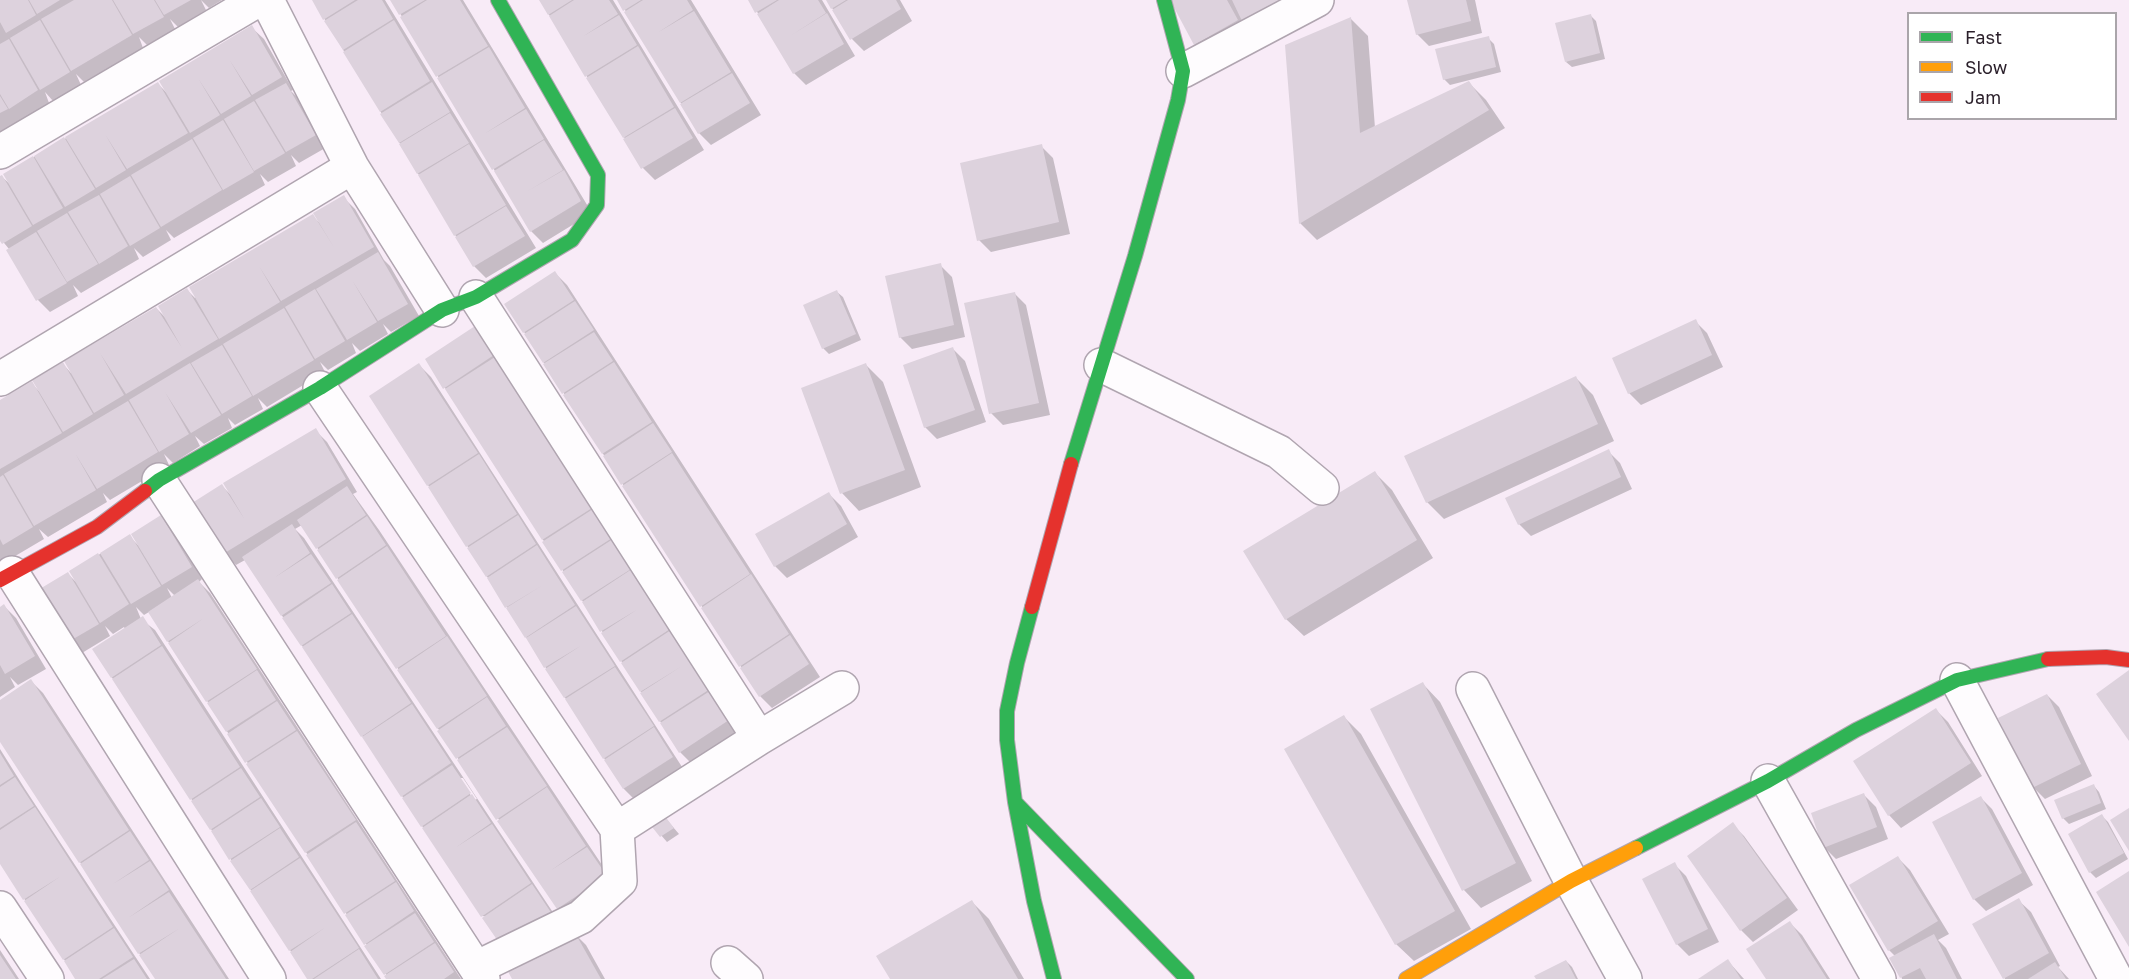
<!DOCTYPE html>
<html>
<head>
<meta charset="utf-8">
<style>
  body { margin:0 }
  #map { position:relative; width:2129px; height:979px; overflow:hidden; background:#f8ebf7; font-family:"Golos Text",sans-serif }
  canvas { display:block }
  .legend { position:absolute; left:1907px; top:12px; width:210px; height:108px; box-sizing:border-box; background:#fff; border:2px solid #aaa5aa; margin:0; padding:8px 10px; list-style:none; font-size:18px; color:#2a1f2a }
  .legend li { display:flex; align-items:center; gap:12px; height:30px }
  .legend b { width:30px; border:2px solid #aaa5aa }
</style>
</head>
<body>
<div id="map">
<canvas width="2129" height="979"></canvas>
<ul class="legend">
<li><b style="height:8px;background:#30b455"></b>Fast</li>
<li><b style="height:8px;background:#ff9f0a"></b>Slow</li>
<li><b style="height:8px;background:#e5322d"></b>Jam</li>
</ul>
</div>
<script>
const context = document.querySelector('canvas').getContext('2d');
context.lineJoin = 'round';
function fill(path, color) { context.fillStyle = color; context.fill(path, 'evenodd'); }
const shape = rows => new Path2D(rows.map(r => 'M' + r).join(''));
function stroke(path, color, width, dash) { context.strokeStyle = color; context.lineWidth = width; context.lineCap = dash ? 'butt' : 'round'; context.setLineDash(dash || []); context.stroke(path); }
const shadow = shape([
  [0,0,201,0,206,10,178,27,170,19,175,29,147,45,139,37,143,48,84,82,76,74,81,85,53,101,45,92,49,103,0,132],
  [201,0,222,0,209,8],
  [313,0,385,0,536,248,486,278,474,266],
  [392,0,463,0,592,213,543,243,531,231],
  [540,0,613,0,704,150,655,180,643,168],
  [619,0,691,0,761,115,711,145,699,133],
  [750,0,822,0,855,56,806,85,794,73],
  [827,0,900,0,912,21,864,51,852,39],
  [1172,0,1288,0,1256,32,1243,19,1249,32,1208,56,1195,44],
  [1409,0,1475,0,1482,33,1429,46,1417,34],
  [1590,15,1596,21,1605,59,1572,67,1566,62],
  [1351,19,1368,36,1375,128,1468,82,1486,100,1505,128,1317,240,1300,223,1286,46],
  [251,27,264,39,293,90,291,91,297,97,327,147,299,163,291,155,296,166,268,182,260,174,265,185,174,238,166,230,171,240,143,257,134,248,139,259,81,293,73,285,78,296,50,312,38,300,8,250,9,249,0,238,0,178,2,177,10,184,5,174,158,84,166,92],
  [1488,38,1494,44,1501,72,1450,85,1444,79],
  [1041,146,1053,158,1070,234,991,252,979,240],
  [343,197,355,209,384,260,390,266,419,316,391,332,383,324,388,334,360,351,352,343,356,353,328,370,320,362,325,372,267,407,258,398,263,409,235,425,228,418,232,428,204,444,195,436,200,446,173,463,164,454,169,465,110,500,103,493,107,502,48,537,39,529,44,539,0,565,0,401,31,383,39,391,63,364,71,373,156,308,165,317,187,290,195,298,312,216,319,222],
  [940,265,952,277,965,337,912,349,900,337],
  [555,273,567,285,820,677,772,708,760,696,506,304],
  [837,292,843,297,861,340,829,354,823,348],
  [1014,293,1026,305,1050,415,1003,425,991,413],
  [1695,321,1707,333,1723,367,1641,405,1629,393],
  [487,340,740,733,692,764,680,752,427,360],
  [953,349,965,361,986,422,937,439,925,427],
  [419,365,431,377,684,770,636,801,624,789,604,758,428,485],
  [866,365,883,382,921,487,859,511,842,493],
  [1576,378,1593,395,1614,441,1444,519,1427,502],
  [315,430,327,442,357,492,353,494,379,530,618,889,570,920,558,908,302,525,295,529,304,538,562,926,482,916,245,560,236,565,224,553,222,486,230,494],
  [459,778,463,778,477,799,474,800],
  [1608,451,1620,463,1632,489,1531,536,1519,524],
  [1375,473,1392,490,1433,558,1304,636,1286,619],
  [829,494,841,506,858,537,787,578,775,566,757,535],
  [161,517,173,529,202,579,199,582,210,593,461,979,389,979,149,612,144,615,136,607,141,619,155,630,381,979,309,979,94,650,125,629,124,627,113,634,105,626,110,636,82,653,70,641,68,574,76,582,71,572,129,536,138,545],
  [167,588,175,596,172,598],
  [4,606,16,618,46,669,18,685,10,677,15,687,0,697,0,609],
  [31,681,43,693,229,979,156,979,0,739,0,702],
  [1423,684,1440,702,1532,881,1481,908,1464,890,1372,710],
  [2047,695,2059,707,2092,776,2045,799,2033,787],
  [1936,710,1948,722,1982,776,1901,828,1889,815,1855,761],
  [1344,717,1361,734,1471,929,1414,961,1396,944],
  [0,749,25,789,150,979,77,979,0,862],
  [2094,786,2099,792,2106,809,2069,824,2063,818],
  [1864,795,1876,807,1888,839,1836,859,1824,847],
  [1980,797,1992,809,2033,885,1986,911,1974,899],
  [661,813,679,834,667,842,647,819],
  [2102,816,2108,822,2128,859,2096,878,2090,872],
  [1732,824,1744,836,1798,910,1753,942,1741,930,1689,856],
  [1898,858,1910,870,1949,934,1938,940,1946,948,1962,979,1902,979,1895,956,1889,950,1851,886],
  [1674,864,1686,876,1719,942,1689,956,1677,944],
  [2018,900,2031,912,2060,966,2058,967,2069,979,2005,979,1974,924],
  [972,902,989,919,1024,979,892,979],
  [1790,923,1802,935,1830,979,1767,979],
  [574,933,586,945,605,979,514,979],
  [0,950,19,979,0,979],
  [1566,961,1572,967,1578,979,1537,979],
  [1728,961,1744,979,1700,979]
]);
const building = shape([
  [0,0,28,0,36,15,6,33,0,22],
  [29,0,60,0,37,14],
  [74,0,112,0,132,35,71,71,41,19],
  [113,0,154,0,164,17,133,34],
  [155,0,191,0,164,15],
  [312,0,355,0,323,20],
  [358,0,382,0,393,19,343,50,324,21],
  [390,0,425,0,399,15],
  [427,0,460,0,488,46,436,77,400,17],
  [539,0,572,0,548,15],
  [574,0,609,0,618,14,582,37,619,15,637,45,585,77,549,16],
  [617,0,641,0,623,11],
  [643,0,687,0,693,10,657,33,694,11,731,72,680,103,624,12],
  [748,0,777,0,755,13],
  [779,0,818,0,826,13,790,36,827,13,844,44,793,74,757,14],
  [826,0,846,0,831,9],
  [848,0,896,0,901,9,850,40,832,10],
  [1170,0,1227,0,1238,20,1194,45],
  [1232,0,1280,0,1242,21],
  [1407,0,1466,0,1471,21,1416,35],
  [1591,14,1600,53,1565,62,1555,23],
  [1351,17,1360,133,1469,81,1489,110,1299,224,1285,45],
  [40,20,70,72,40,90,10,38],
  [394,20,430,81,380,112,343,52],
  [252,25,282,77,252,95,229,59,251,96,221,114,198,78,220,115,190,133,159,81],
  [1489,36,1496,67,1443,80,1435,49],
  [9,39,38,90,9,109,0,94,0,44],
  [638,46,674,107,623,138,586,78],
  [489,47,525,108,484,134,526,109,544,139,492,170,437,78],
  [732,73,750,103,698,134,680,104],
  [158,82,188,133,127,169,105,134,126,170,96,188,65,137],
  [432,82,450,112,399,143,380,114],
  [286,83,316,135,286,152,255,100],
  [0,96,8,109,0,113],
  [254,101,285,153,254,171,224,119],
  [675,108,693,138,641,169,623,139],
  [450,113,469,143,417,174,399,144],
  [223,120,254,172,223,190,193,138],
  [64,137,95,189,65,207,34,156],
  [192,139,222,190,161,227,131,175],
  [544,140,563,170,526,192,564,170,581,201,530,232,494,171],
  [469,144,506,205,454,236,418,175],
  [1042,144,1059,222,977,241,960,163],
  [33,156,63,208,33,225,3,174],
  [2,175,32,226,2,244,0,241,0,176],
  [130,176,160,228,130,246,100,194],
  [99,195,128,246,99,264,68,212],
  [344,195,374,247,281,301,259,266,280,302,219,339,189,287,313,214,335,249,313,213],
  [506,206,525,236,473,267,455,237],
  [67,213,98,264,67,282,37,231],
  [36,232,67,283,36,301,6,250],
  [378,252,408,304,378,321,352,280,377,322,347,340,316,289],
  [941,263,954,325,899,338,885,276],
  [555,271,574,300,523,333,504,304],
  [187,288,218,339,126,394,100,353,124,395,94,413,64,361,156,307,182,348,158,306],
  [315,289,345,341,315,359,285,307],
  [837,290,856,334,822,349,803,305],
  [1015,292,1039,403,989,414,964,303],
  [575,301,594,330,543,363,524,334],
  [284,308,314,360,253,396,223,344],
  [1696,319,1712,355,1628,394,1612,358],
  [475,326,494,355,443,389,425,359],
  [594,332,613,361,562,394,543,364],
  [222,345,252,396,222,414,191,363],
  [953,347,975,410,924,428,903,365],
  [495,357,592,508,542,540,445,389],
  [63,362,93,414,63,432,32,380],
  [614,362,652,422,602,454,563,395],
  [190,363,221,415,191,433,165,392,189,434,159,452,129,400],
  [419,363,478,453,427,486,369,396],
  [866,363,905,470,840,494,801,388],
  [1576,376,1598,424,1426,503,1404,456],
  [32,381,62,433,0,469,0,400],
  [128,401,158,452,97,489,75,453,96,490,34,526,4,474],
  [653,423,672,452,621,485,603,456],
  [316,428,346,479,223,554,192,503,222,484,245,520,223,483],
  [1609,449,1621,477,1518,525,1505,498],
  [672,453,750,574,700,607,622,486],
  [479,454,517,514,466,547,428,487],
  [1375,471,1417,540,1285,620,1243,551],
  [3,475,33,527,3,545,0,539,0,477],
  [347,486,366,515,316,549,297,520],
  [829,492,847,524,774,567,755,534],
  [593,509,612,538,561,571,542,542],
  [161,515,192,567,162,585,131,534],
  [518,515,536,544,486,577,467,548],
  [367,516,386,545,336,579,317,550],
  [292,524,310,553,274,578,311,554,331,583,281,616,242,557],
  [130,534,161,586,131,604,100,553],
  [613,539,631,569,581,601,562,572],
  [537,545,575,605,525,638,506,608,543,585,505,608,487,578],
  [387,546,446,636,396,669,337,580],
  [98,553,129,604,100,623,69,571],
  [632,569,670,629,620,662,601,633,638,609,600,632,582,602],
  [68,572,99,624,68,642,38,590],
  [751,574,789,634,739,667,701,608],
  [198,579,257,669,206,702,168,643,204,618,167,642,148,612],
  [332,584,351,613,301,646,282,618],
  [4,604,35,656,5,674,0,665,0,607],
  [576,606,615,666,564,698,545,669,582,645,544,668,526,638],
  [352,614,411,703,361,737,302,647],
  [143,616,161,645,111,678,92,649],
  [671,630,710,689,659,722,640,693,682,666,640,692,621,663],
  [790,635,809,664,759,697,740,668],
  [447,636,487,696,437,729,397,670],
  [162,646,240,767,190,800,112,679],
  [615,667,654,726,603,759,565,699],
  [257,670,276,700,226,732,207,703],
  [2129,670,2129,741,2096,694],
  [31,679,129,830,79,863,0,742,0,700],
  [1423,682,1516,863,1462,891,1370,709],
  [710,691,729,720,679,753,660,723],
  [2047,694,2081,764,2032,788,1998,718],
  [487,697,506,726,456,759,437,731],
  [277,701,296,730,245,763,227,734],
  [412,704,451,763,401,797,362,737],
  [1936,708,1971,763,1888,816,1853,761],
  [1344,715,1455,911,1395,945,1284,749],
  [507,727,547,786,496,820,457,760],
  [654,727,673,757,623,789,604,760],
  [297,731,356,820,305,853,246,764],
  [0,753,14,776,0,785],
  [452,765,471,793,421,827,402,798],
  [241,768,260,797,210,830,191,801],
  [15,777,34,806,0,828,0,787],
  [2094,784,2101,803,2062,819,2054,800],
  [547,787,586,846,550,871,587,847,607,876,557,909,497,821],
  [1864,793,1877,827,1823,848,1811,813],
  [472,794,491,823,455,848,492,824,531,883,481,917,422,828],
  [1981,796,2022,873,1973,900,1932,822],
  [261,798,280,827,229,860,211,831],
  [35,807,113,927,63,960,24,901,61,876,23,900,0,864,0,830],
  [2129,808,2129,851,2110,820],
  [661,811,674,828,660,837,645,818],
  [2102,814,2124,853,2089,873,2068,834],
  [356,822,395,881,344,914,306,855],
  [1733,822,1787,898,1740,931,1687,856],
  [280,828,299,857,250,890,230,861],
  [130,831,149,860,113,884,150,861,169,890,128,918,169,892,226,979,155,979,139,955,180,928,138,954,99,894,80,864],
  [1898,856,1938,921,1888,951,1849,885],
  [300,858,359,948,312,979,307,979,290,952,326,927,289,951,250,891],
  [1675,862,1708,929,1676,945,1642,879],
  [2129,871,2129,947,2096,892],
  [396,882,414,911,364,945,345,915],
  [532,884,552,914,502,947,482,918],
  [2019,898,2049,953,2003,979,1972,924],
  [972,900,1018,979,890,979,876,956],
  [415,913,434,942,384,975,364,946],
  [1790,921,1827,979,1766,979,1746,949],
  [114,928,133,957,99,979,75,979,64,961],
  [574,931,601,979,512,979,505,966],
  [1934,934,1957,979,1926,979,1920,968,1900,978,1889,958],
  [435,943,454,972,444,979,386,979,384,976],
  [359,949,378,979,314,979],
  [0,955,16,979,0,979],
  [134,959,147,979,102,979],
  [1728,959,1741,979,1698,979],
  [1566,960,1576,979,1536,979,1534,976],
  [2055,962,2066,979,2028,979]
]);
const street = shape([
  [267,0,352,167,442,310],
  [1183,71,1317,0],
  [0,152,258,0],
  [476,297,759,738],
  [1101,365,1279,452,1322,488],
  [0,379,352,167],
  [320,388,617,829,759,738,842,688],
  [159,480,483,979],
  [12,573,269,979],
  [1957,680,2116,979],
  [1473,689,1571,881,1625,979],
  [1768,781,1879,979],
  [0,908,47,979],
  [728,963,746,979],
  [476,968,581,917,620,881,617,829]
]);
const fast = shape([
  [1071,464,1135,256,1178,100,1183,71,1164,0],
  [145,491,159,480,320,388,442,310,476,297,572,240,597,205,598,175,498,0],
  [1032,607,1017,663,1007,711,1007,740,1015,802,1187,979],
  [1015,802,1034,901,1054,979],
  [1636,848,1768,781,1856,730,1957,680,2048,659]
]);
const slow = shape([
  [1406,979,1571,881,1636,848]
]);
const jam = shape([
  [0,580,97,527,145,491],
  [1032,607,1071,464],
  [2048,659,2106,657,2129,660]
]);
fill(shadow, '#0003');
fill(building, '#ddd2dd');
stroke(street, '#b0a5b0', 36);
stroke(fast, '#b0a5b0', 16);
stroke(slow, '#b0a5b0', 16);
stroke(jam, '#b0a5b0', 16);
stroke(street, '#fefcfe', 33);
stroke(fast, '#30b455', 14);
stroke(slow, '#ff9f0a', 14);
stroke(jam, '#e5322d', 14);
</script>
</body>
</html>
